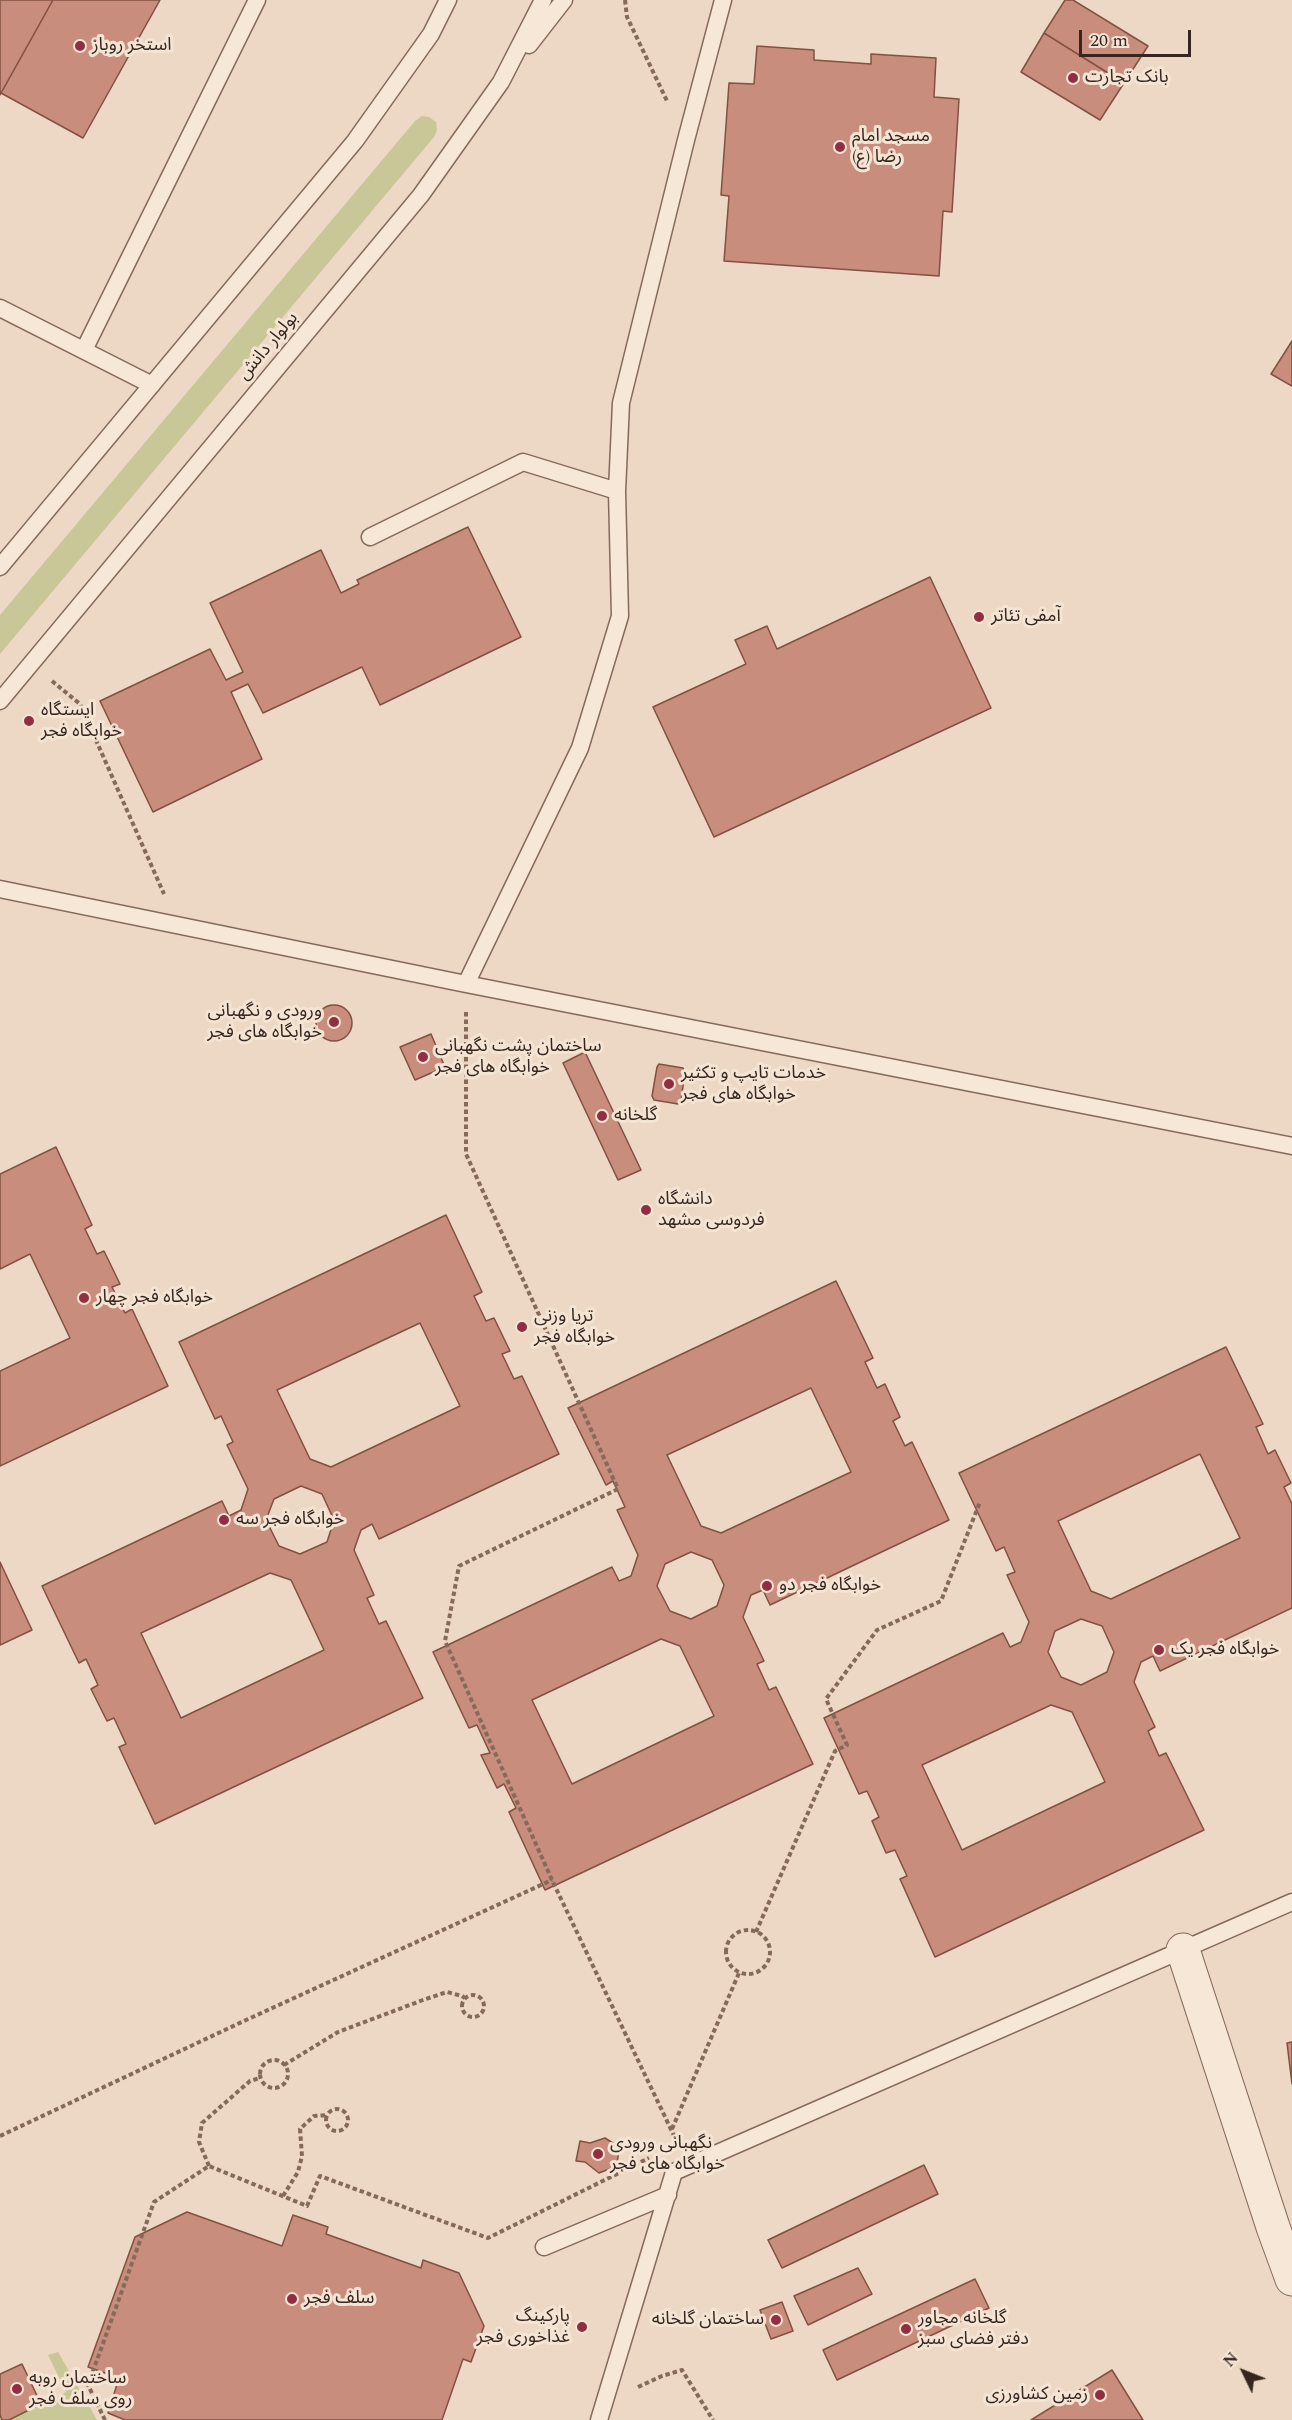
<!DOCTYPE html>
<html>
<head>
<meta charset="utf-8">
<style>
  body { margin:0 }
  #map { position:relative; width:1292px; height:2420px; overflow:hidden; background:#ecd8c4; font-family:Spectral,serif }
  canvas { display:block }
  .north { position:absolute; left:1214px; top:2342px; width:60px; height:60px; -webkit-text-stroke:4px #f4e4d3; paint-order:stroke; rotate:313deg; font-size:16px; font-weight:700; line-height:24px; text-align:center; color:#36261f }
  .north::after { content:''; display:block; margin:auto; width:21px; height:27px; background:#36261f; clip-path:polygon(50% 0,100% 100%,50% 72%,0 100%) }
  .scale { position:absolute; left:1079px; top:30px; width:112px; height:27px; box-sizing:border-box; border:3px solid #36261f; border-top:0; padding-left:8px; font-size:18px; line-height:21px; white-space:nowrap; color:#36261f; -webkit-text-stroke:4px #f4e4d3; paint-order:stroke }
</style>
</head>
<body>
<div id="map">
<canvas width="1292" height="2420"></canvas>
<div class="north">N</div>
<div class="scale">20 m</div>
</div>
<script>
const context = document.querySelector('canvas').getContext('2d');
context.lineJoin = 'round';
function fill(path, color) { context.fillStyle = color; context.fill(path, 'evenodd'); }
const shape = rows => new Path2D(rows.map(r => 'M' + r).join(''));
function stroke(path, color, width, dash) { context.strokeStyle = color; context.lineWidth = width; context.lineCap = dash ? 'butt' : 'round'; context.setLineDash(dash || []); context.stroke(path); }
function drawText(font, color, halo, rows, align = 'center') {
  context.font = font + ' Spectral,"Noto Sans Arabic",serif'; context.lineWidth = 6; context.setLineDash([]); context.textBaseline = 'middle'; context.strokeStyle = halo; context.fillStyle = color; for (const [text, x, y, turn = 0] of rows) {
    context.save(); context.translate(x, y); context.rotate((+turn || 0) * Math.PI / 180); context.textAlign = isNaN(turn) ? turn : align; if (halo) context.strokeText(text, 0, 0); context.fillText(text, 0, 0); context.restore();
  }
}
const green = shape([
  [422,116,429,117,436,122,437,130,434,137,0,654,0,615,415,121],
  [58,2352,97,2420,0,2420,0,2415,12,2418,41,2406,66,2392,48,2355]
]);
const building = shape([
  [0,0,53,0,0,95,0,0],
  [53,0,160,0,83,138,1,93,53,0],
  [1065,0,1073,0,1148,46,1124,83,1044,33,1065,0],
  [1044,33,1124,83,1100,120,1021,72,1044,33],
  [757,46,814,50,814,60,871,64,871,54,936,58,934,97,959,99,952,212,943,211,939,276,724,261,729,196,721,195,729,83,754,84,757,46],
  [1292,341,1292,386,1271,374,1292,341],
  [468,527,521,637,380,705,362,667,263,713,248,684,231,692,262,759,153,812,100,701,210,649,226,680,243,672,210,603,321,550,341,593,359,584,357,580,468,527],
  [930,577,991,708,714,837,653,707,746,664,735,640,767,626,777,649,930,577],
  '316 1023a18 18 0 1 1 36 0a18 18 0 1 1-36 0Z',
  [431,1034,445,1067,415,1080,400,1047,431,1034],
  [585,1052,641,1170,618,1180,563,1063,585,1052],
  [659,1064,683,1068,685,1072,681,1101,678,1104,654,1100,652,1096,657,1067,659,1064],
  [56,1147,92,1225,85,1229,97,1254,104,1251,120,1284,112,1287,125,1313,132,1309,168,1386,0,1466,0,1371,70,1338,30,1254,0,1269,0,1174,56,1147],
  [446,1215,482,1292,474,1296,486,1321,494,1318,510,1351,502,1354,514,1379,522,1376,559,1454,379,1539,372,1524,361,1530,354,1550,374,1595,367,1598,379,1624,386,1621,423,1698,155,1824,119,1747,126,1744,114,1718,107,1721,91,1689,98,1685,86,1659,79,1663,42,1586,222,1501,229,1516,241,1510,248,1489,227,1445,233,1442,221,1416,215,1419,179,1342,446,1215],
  [420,1323,460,1406,331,1467,310,1459,277,1390,420,1323],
  [301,1486,322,1494,334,1520,327,1542,300,1554,279,1546,266,1520,274,1499,301,1486],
  [270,1573,291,1580,324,1650,181,1718,141,1633,270,1573],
  [836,1281,873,1358,865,1362,877,1388,885,1384,900,1417,893,1421,905,1446,912,1442,949,1520,770,1605,763,1590,751,1595,743,1617,764,1661,757,1664,769,1690,776,1687,813,1764,545,1890,509,1812,516,1808,504,1784,497,1788,481,1755,490,1753,477,1725,469,1728,433,1652,612,1567,619,1581,631,1576,638,1555,617,1510,625,1507,613,1481,606,1485,568,1408,836,1281],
  [811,1388,851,1472,721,1533,701,1526,667,1455,811,1388],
  [691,1552,712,1560,724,1585,717,1606,691,1619,670,1611,657,1586,665,1564,691,1552],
  [661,1639,680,1646,714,1716,572,1784,532,1700,661,1639],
  [1226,1347,1263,1424,1256,1427,1268,1454,1275,1450,1291,1483,1284,1487,1292,1504,1292,1608,1160,1671,1153,1656,1141,1662,1134,1682,1155,1727,1148,1731,1159,1756,1166,1753,1204,1830,935,1957,900,1879,907,1876,895,1850,886,1853,872,1821,879,1817,867,1791,859,1794,824,1718,1003,1633,1010,1647,1021,1642,1029,1622,1007,1575,1015,1572,1004,1547,996,1551,959,1473,1226,1347],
  [1200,1454,1240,1538,1111,1599,1091,1591,1058,1521,1200,1454],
  [1081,1619,1102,1626,1114,1652,1107,1672,1081,1685,1061,1677,1048,1652,1055,1631,1081,1619],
  [1051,1705,1072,1712,1105,1782,962,1850,922,1765,1051,1705],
  [0,1562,32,1630,0,1645,0,1562],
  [1292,2042,1292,2084,1287,2043,1292,2042],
  [605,2138,619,2147,617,2166,599,2173,585,2162,576,2161,580,2141,590,2143,605,2138],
  [924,2165,938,2194,782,2268,768,2240,924,2165],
  [187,2212,282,2246,293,2215,328,2227,326,2234,421,2268,423,2260,459,2273,484,2326,471,2362,463,2359,442,2420,125,2420,108,2413,119,2378,88,2367,135,2237,187,2212],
  [858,2268,872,2294,808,2325,794,2296,858,2268],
  [975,2279,989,2308,837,2380,823,2350,975,2279],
  [782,2302,793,2331,771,2339,760,2310,782,2302],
  [22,2364,41,2404,9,2420,2,2420,0,2415,0,2374,22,2364],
  [1112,2370,1143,2420,1031,2420,1112,2370]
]);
const path = shape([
  [625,0,627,17,667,101],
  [52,681,80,704,164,894],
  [466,1012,466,1154,618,1489,459,1566,445,1641,552,1880,677,2142],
  '726 1952a22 22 0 1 1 44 0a22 22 0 1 1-44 0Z',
  [756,1932,835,1751,847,1745,826,1699,877,1630,941,1601,980,1502],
  '462 2006a11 11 0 1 1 22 0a11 11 0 1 1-22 0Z',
  '260 2074a14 14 0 1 1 28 0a14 14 0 1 1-28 0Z',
  [284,2065,338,2032,423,2000,447,1992,462,1996,465,1998],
  '326 2120a11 11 0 1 1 22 0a11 11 0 1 1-22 0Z',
  [672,2129,739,1973],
  [0,2136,246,2020,552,1880],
  [209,2166,199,2142,202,2123,250,2081,260,2078],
  [283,2196,298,2172,302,2156,300,2129,314,2116,327,2115],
  [638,2387,662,2376,682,2370,713,2420],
  [105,2420,88,2385,154,2202,209,2166,307,2206,320,2176,488,2238,649,2158]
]);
const service = shape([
  [529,45,564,0],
  [0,308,152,385],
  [84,350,257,0],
  [370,537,523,462,617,491],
  [0,567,355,141,431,34,448,0],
  [0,701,421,195,501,82,543,0],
  [0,889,466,984,1292,1146],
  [466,984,580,748,620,616,617,491,621,403,686,140,723,0],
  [544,2247,668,2195],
  [599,2420,674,2172,1292,1902]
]);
const minor = shape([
  [1183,1950,1273,2227,1292,2279]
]);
const markers = [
  [80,46,6,"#922e41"],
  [1073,78,6,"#922e41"],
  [840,147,6,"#922e41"],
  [979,617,6,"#922e41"],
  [29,721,6,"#922e41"],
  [334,1022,6,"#922e41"],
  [423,1057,6,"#922e41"],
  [669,1084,6,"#922e41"],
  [602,1116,6,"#922e41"],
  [646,1210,6,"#922e41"],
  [84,1298,6,"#922e41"],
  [522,1327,6,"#922e41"],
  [224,1520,6,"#922e41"],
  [767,1586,6,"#922e41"],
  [1159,1650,6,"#922e41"],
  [598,2154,6,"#922e41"],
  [292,2299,6,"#922e41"],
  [776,2320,6,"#922e41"],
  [582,2327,6,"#922e41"],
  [906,2329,6,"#922e41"],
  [17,2389,6,"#922e41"],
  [1100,2395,6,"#922e41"]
];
const poiNames = [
  ["استخر روباز",92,46],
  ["بانک تجارت",1085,78],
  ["مسجد امام",852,137],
  ["رضا (ع)",852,158],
  ["آمفی تئاتر",991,617],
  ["ایستگاه",41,711],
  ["خوابگاه فجر",41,732],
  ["ورودی و نگهبانی",322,1012,"right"],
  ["خوابگاه های فجر",322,1033,"right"],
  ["ساختمان پشت نگهبانی",435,1047],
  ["خوابگاه های فجر",435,1068],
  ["خدمات تایپ و تکثیر",681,1074],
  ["خوابگاه های فجر",681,1095],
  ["گلخانه",614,1116],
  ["دانشگاه",658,1200],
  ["فردوسی مشهد",658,1221],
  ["خوابگاه فجر چهار",96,1298],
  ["تریا وزنی",534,1317],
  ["خوابگاه فجر",534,1338],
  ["خوابگاه فجر سه",236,1520],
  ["خوابگاه فجر دو",779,1586],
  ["خوابگاه فجر یک",1171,1650],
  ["نگهبانی ورودی",610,2144],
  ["خوابگاه های فجر",610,2165],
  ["سلف فجر",304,2299],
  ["پارکینگ",570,2317,"right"],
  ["غذاخوری فجر",570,2338,"right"],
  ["گلخانه مجاور",918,2319],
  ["دفتر فضای سبز",918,2340],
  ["ساختمان گلخانه",764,2320,"right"],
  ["ساختمان روبه",29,2379],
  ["روی سلف فجر",29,2400],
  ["زمین کشاورزی",1088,2395,"right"]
];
const streetNames = [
  ["بولوار دانش",269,347,-50]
];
fill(green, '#c9c698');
fill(building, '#c88d7c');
stroke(building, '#835042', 1.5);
stroke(service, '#856a5b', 19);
stroke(minor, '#856a5b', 35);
stroke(path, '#856a5b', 4, [4.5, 3]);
stroke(service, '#f7e7d7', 16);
stroke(minor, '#f7e7d7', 33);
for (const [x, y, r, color] of markers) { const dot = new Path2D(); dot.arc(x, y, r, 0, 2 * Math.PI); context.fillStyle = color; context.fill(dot); stroke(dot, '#f4e4d3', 2); }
drawText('18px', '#36261f', '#f4e4d3', poiNames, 'left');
drawText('18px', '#36261f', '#f4e4d3', streetNames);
</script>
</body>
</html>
